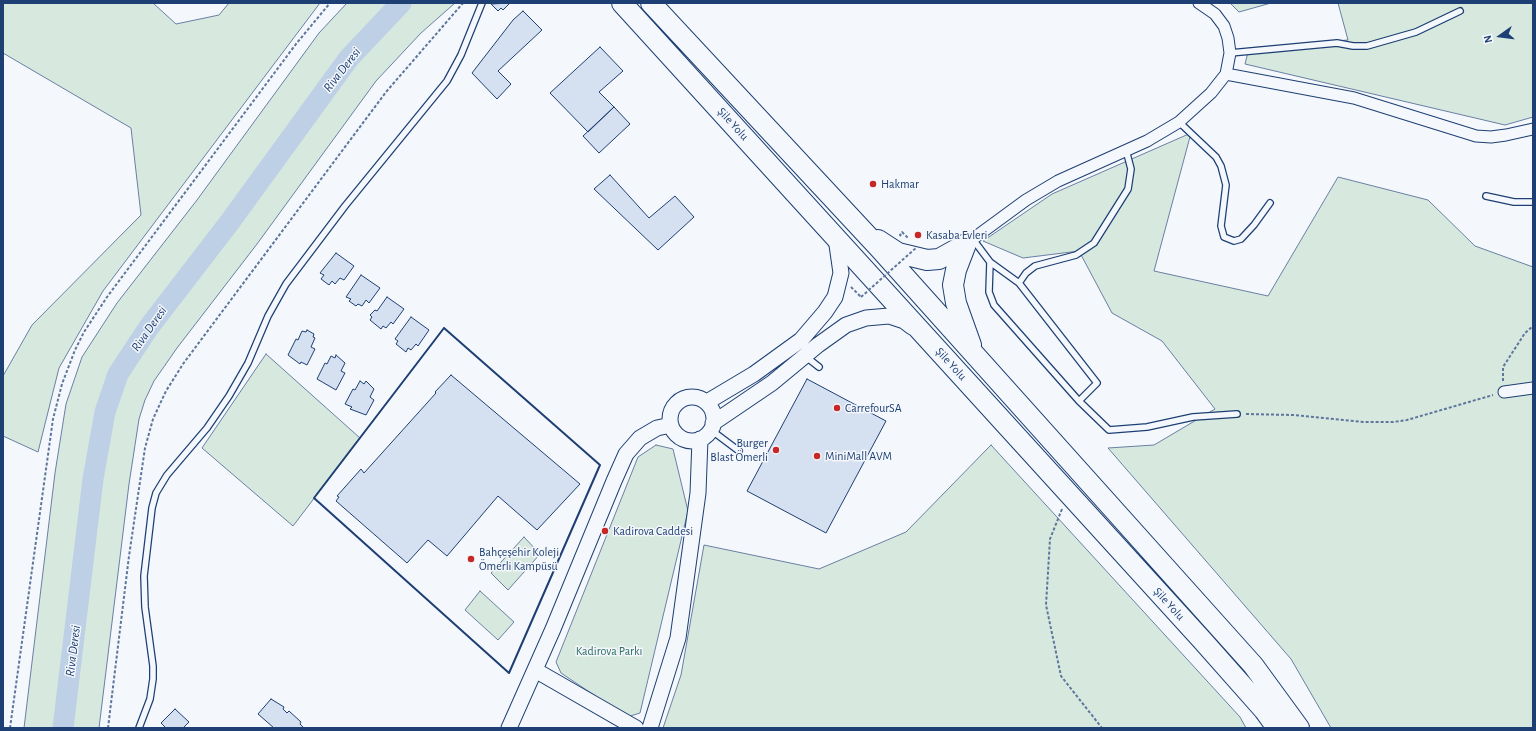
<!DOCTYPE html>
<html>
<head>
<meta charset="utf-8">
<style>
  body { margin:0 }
  #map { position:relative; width:1536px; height:731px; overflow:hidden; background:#f4f7fb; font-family:"Alegreya Sans",sans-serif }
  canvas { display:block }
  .frame { position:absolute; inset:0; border:4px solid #1d3f73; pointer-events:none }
  .north { position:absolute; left:1480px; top:16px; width:40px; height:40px; -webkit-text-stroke:3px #f4f7fb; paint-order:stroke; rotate:256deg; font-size:11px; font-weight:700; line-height:16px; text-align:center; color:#1d3f73 }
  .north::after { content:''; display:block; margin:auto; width:14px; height:18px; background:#1d3f73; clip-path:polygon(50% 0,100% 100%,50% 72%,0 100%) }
</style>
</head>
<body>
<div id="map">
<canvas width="1536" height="731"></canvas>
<div class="frame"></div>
<div class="north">N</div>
</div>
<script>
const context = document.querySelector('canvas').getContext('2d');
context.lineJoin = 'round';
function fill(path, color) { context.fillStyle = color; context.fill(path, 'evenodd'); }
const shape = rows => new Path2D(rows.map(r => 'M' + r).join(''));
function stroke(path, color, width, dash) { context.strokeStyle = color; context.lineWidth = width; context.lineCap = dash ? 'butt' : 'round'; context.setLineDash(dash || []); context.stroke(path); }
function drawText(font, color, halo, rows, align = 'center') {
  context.font = font + ' "Alegreya Sans",sans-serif'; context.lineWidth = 3; context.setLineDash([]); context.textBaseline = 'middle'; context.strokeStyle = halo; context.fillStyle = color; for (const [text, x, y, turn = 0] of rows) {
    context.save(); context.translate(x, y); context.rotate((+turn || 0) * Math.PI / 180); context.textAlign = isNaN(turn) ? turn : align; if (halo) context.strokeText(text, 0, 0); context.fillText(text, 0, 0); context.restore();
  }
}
const green = shape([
  [3,3,153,3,176,24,219,15,229,3,320,3,103,291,59,368,38,452,3,436,3,376,32,325,141,215,131,128,3,53,3,3],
  [347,3,455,3,421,33,376,81,257,244,177,348,154,381,145,400,139,419,129,484,99,728,24,728,55,473,66,404,82,357,117,303,197,200,319,33,347,3],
  [1230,3,1271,3,1239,12,1230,3],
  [1338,3,1533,3,1533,117,1505,125,1245,64,1249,48,1348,40,1338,3],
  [1191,133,1154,271,1268,296,1338,177,1428,200,1475,246,1533,267,1533,728,1331,728,1291,659,1108,448,1154,445,1215,409,1162,341,1112,313,1079,251,1023,258,983,241,1052,194,1191,133],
  [266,354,360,438,293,526,202,448,266,354],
  [656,445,673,449,688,511,640,713,627,717,561,673,556,662,638,457,656,445],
  [991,445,1240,717,1246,728,663,728,681,675,704,545,819,569,906,532,991,445],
  [524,537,540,554,508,590,491,573,524,537],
  [480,591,514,622,498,640,465,610,480,591]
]);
const river = shape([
  [63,728,93,479,105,412,118,374,149,327,229,223,349,58,401,3]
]);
const building = shape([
  [510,3,503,10,501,8,498,11,491,4,510,3],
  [523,11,542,30,498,71,511,84,497,99,472,73,513,20,523,11],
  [600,47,623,71,599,92,614,107,588,132,550,93,600,47],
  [614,107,630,124,599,153,583,136,614,107],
  [610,175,649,218,675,196,694,217,658,250,594,189,610,175],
  [336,253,354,266,344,280,340,278,335,284,332,281,329,285,321,279,324,275,320,273,336,253],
  [361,275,380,288,369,303,366,300,362,306,358,304,356,306,349,301,351,299,346,297,361,275],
  [387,297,404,309,393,324,391,322,386,328,383,326,381,329,370,320,372,317,370,315,375,310,377,311,387,297],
  [411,317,429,330,418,346,416,344,411,350,408,348,406,352,396,344,398,341,395,339,411,317],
  [307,330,314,334,313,337,315,338,311,347,315,349,307,365,301,362,300,364,288,355,296,339,298,340,302,331,306,332,307,330],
  [336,355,345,363,341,371,345,373,336,390,317,379,325,363,327,364,331,356,335,358,336,355],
  [451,375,580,484,537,530,498,496,447,556,428,540,407,563,336,501,339,497,337,496,361,469,364,473,436,393,435,392,451,375],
  [807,379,886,421,826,533,747,491,807,379],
  [360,381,364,384,366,381,374,389,370,397,374,400,366,415,350,409,352,407,345,404,353,389,355,390,360,381],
  [271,699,284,707,283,709,287,713,289,711,301,722,300,724,304,728,274,728,258,714,271,699],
  [175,709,189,722,183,728,166,728,161,723,175,709]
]);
const path = shape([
  [901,236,900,235,902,232,909,239],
  [851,287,861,297],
  [1503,381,1503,367,1525,333,1533,326],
  [1246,414,1293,415,1363,422,1393,422,1407,420,1493,395],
  [1062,509,1050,539,1046,605,1061,676,1102,728],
  [10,728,53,419,62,384,75,350,84,332,107,297,296,44,330,3],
  [108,728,129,556,145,448,153,419,166,391,183,364,386,92,463,3]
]);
const lane = shape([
  [1230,53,1337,43,1353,46,1367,46,1416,32,1460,11],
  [1179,122,1216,157,1221,166,1226,185,1221,226,1224,237,1234,241,1241,239,1254,225,1270,203],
  [1486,196,1514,202,1533,202],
  [972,238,990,262,1019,283,1097,383,1079,401],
  [990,262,989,292,994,305,1079,401,1109,430,1147,427,1193,417,1237,414],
  [1019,283,1026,273,1035,266,1076,255,1094,243,1128,189,1131,169,1126,150],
  [805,356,819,367],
  [711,430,739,451],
  [139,728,150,699,153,679,153,666,145,607,144,576,152,508,156,493,167,475,207,428,229,396,248,363,268,316,286,284,345,206,447,81,461,55,482,3]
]);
const street = shape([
  [1226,74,1354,98,1476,136,1491,137,1506,135,1533,129],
  [966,244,1026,200,1058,181,1147,141,1179,122,1211,93,1226,74,1230,53,1228,38,1224,26,1215,14,1199,3],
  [1504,392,1533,388]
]);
const secondary = shape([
  '670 419a22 22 0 1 1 44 0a22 22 0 1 1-44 0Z',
  [707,402,754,374,801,340,825,312,835,297,841,273,836,238],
  [713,423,772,383,818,345,846,325,866,318,889,316,904,321,912,327],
  [535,670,636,728],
  [509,728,553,629,614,481,626,454,640,438,657,428,671,425],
  [650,728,678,638,698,493,700,439]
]);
const highway = shape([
  [622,3,1202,640,1264,710,1277,728],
  [651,3,880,249,1253,665,1299,728],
  [878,240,898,253,927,260,939,259,966,244],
  [966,244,956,270,953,285,956,303,971,345]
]);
const pathBridge = shape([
  [861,297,917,247]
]);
const wall = shape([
  [444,328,600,465,509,673,314,498,444,328]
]);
const markers = [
  [873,184,4,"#c62828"],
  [918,235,4,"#c62828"],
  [837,408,4,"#c62828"],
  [776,450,4,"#c62828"],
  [817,456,4,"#c62828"],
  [605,531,4,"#c62828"],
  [471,559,4,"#c62828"]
];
const streetNames = [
  ["Şile Yolu",733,124,48],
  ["Şile Yolu",951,364,48],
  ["Şile Yolu",1169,604,48]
];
const poiNames = [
  ["Hakmar",881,184],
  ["Kasaba Evleri",926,235],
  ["CarrefourSA",845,408],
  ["Burger",768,443,"right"],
  ["Blast Ömerli",768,457,"right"],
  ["MiniMall AVM",825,456],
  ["Kadirova Caddesi",613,531],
  ["Bahçeşehir Koleji",479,552],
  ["Ömerli Kampüsü",479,566]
];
const parkNames = [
  ["Kadirova Parkı",609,651]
];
const waterNames = [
  ["Riva Deresi",342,70,-52],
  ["Riva Deresi",149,329,-55],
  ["Riva Deresi",73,651,-83]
];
fill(green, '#d7e8df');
stroke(green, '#687fa3', 1);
stroke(river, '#bed0e5', 21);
fill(building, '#d5e0f0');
stroke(building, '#1d3f73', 1);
stroke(lane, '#1d3f73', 8);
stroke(street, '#1d3f73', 13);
stroke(secondary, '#1d3f73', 17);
stroke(highway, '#1d3f73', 22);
stroke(path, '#5e769c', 2, [3, 2]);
stroke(lane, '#f4f7fb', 5.5);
stroke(street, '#f4f7fb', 11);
stroke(secondary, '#f4f7fb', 15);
stroke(highway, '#f4f7fb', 20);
stroke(pathBridge, '#5e769c', 2, [3, 2]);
stroke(wall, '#1d3f73', 2);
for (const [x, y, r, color] of markers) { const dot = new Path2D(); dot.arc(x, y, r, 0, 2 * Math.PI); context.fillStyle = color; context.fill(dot); stroke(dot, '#f4f7fb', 1.5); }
drawText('12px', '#1d3f73', '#f4f7fb', streetNames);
drawText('12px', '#1d3f73', '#f4f7fb', poiNames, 'left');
drawText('12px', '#2c6c60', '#f4f7fb', parkNames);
drawText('italic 13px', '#1d3f73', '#f4f7fb', waterNames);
</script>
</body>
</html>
